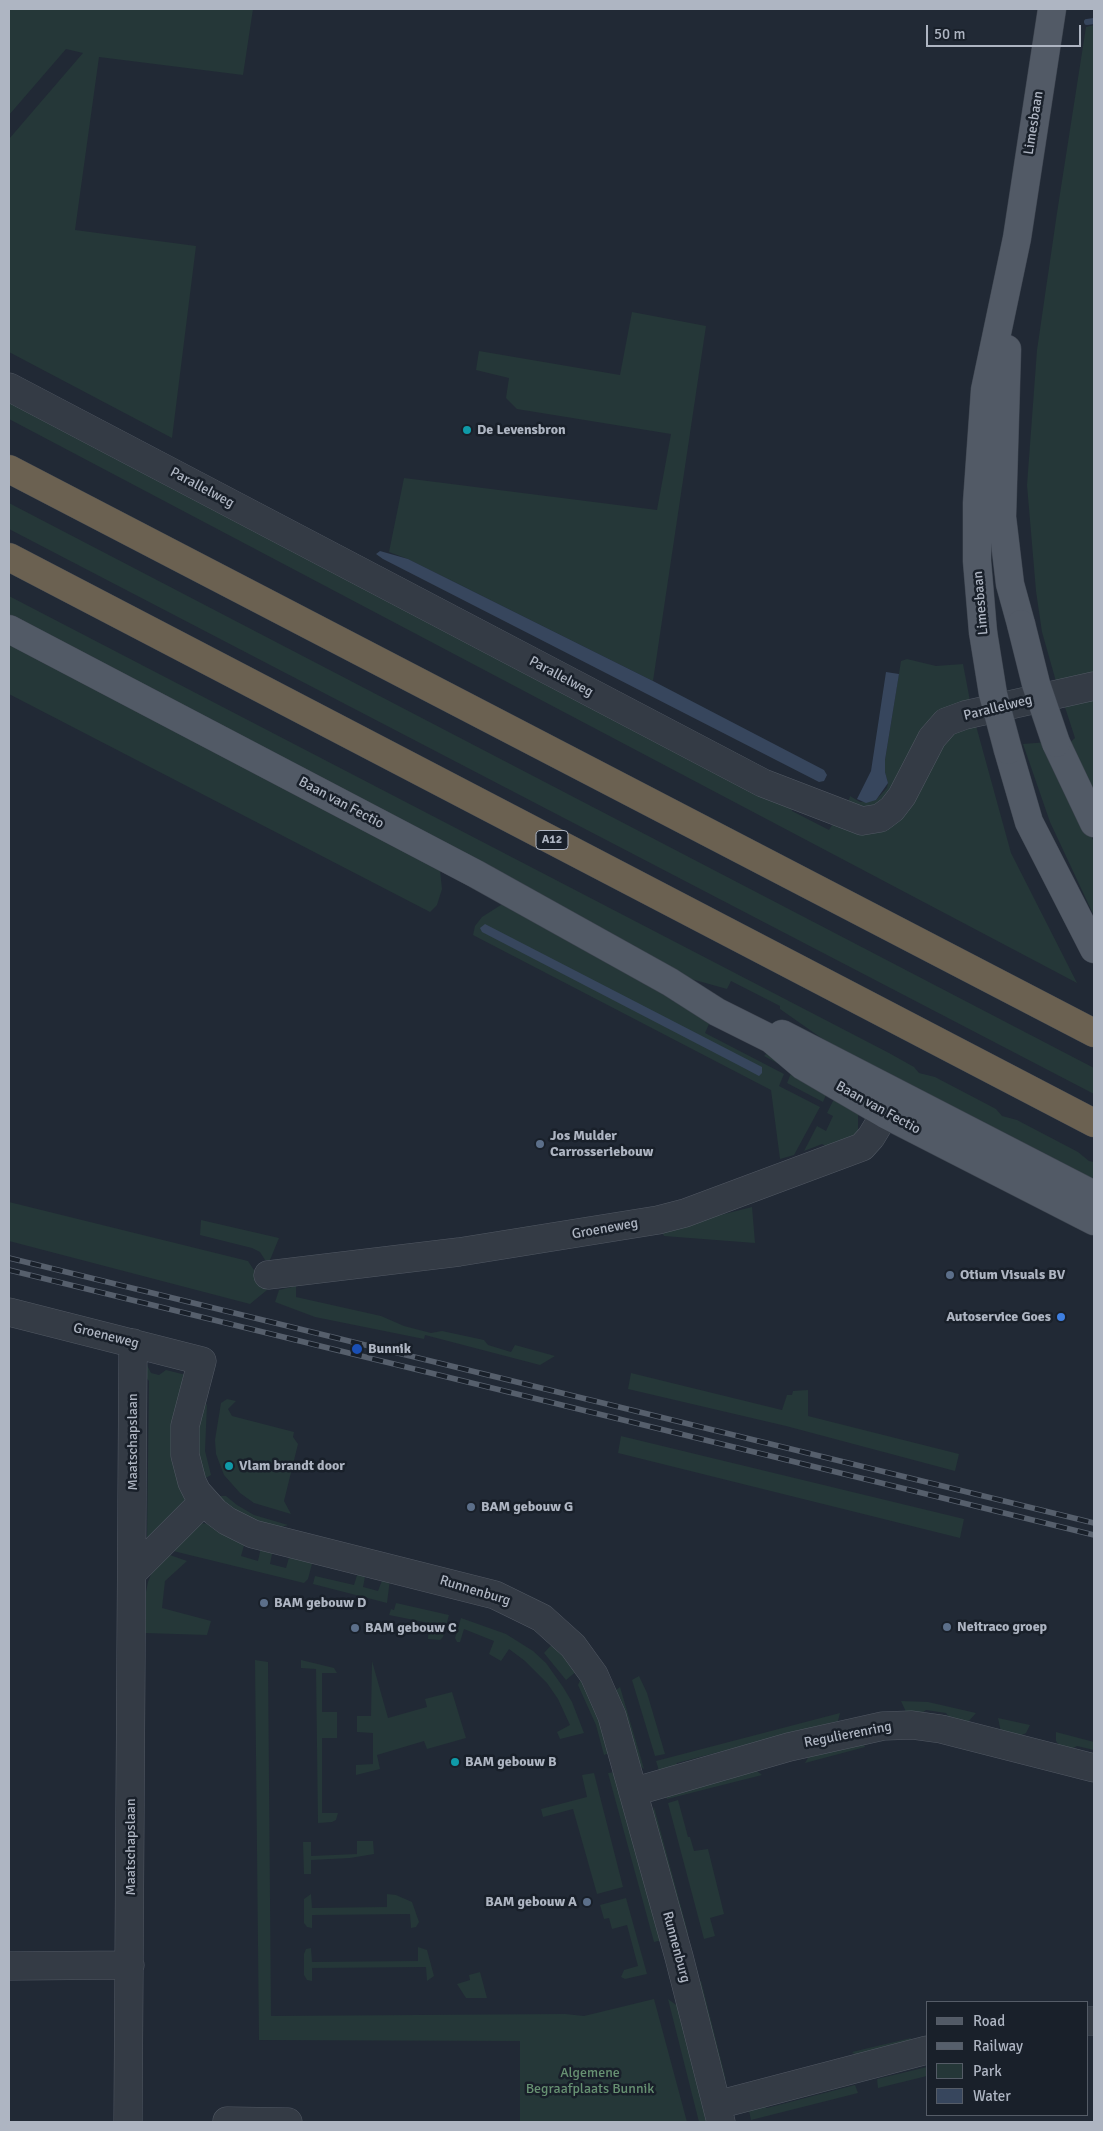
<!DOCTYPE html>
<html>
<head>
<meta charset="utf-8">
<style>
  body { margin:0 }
  #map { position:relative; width:1103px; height:2131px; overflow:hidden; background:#212935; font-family:Signika,sans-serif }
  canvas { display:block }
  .frame { position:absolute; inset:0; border:10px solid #aeb5c2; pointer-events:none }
  .legend { position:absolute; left:926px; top:2001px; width:162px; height:115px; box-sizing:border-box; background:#19202a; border:1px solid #555c67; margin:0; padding:6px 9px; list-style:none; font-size:15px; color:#aeb5c2 }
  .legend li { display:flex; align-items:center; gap:10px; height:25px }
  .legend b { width:25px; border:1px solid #555c67 }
  .scale { position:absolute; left:926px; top:25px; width:155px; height:22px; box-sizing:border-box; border:2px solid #aeb5c2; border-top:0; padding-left:6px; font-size:15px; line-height:18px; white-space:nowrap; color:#aeb5c2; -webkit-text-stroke:4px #19202a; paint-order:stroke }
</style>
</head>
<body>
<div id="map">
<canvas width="1103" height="2131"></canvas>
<div class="frame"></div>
<ul class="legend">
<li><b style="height:6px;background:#525a66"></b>Road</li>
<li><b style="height:6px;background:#565f6c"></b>Railway</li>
<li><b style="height:14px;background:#253738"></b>Park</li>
<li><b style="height:14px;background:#37465d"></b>Water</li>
</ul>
<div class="scale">50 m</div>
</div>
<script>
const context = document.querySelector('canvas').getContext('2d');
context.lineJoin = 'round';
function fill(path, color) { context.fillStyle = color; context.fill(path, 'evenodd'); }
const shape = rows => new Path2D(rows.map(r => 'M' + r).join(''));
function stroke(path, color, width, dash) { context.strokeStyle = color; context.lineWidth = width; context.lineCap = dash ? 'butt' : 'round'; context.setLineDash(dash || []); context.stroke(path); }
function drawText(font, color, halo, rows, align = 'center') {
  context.font = font + ' Signika,sans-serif'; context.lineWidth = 5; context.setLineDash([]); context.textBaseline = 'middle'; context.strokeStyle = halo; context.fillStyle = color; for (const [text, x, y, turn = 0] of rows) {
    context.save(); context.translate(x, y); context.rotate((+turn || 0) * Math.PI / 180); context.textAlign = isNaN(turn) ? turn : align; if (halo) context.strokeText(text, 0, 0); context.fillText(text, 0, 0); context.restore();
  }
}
const green = shape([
  [9,9,253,9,243,75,99,57,75,230,196,246,172,438,9,352,9,139,83,53,66,49,9,115],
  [1094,25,1094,677,1057,685,1042,632,1036,591,1027,485,1037,350,1057,213,1086,27],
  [632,312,706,326,653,681,408,559,389,552,404,478,657,510,671,434,517,409,506,398,509,378,476,370,479,351,620,375],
  [9,396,791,800,792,811,829,830,835,820,861,830,942,740,975,722,1011,853,1077,983,9,419],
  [9,503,1094,1068,1094,1094,9,529],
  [9,596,889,1053,914,1067,919,1073,935,1077,996,1109,1002,1116,1017,1120,1078,1152,1089,1161,1094,1162,1094,1187,837,1049,780,1009,780,1006,731,981,727,989,684,977,9,618],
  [9,643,440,870,442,889,437,905,430,912,9,694],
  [907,659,936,666,963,664,971,706,891,796,868,809,848,803,850,796,860,802,876,800,887,788,888,783,885,772,885,760,901,661],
  [1094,694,1094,807,1067,745,1075,738,1063,701],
  [1048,742,1074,802,1094,842,1094,916,1050,822,1023,744],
  [504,903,652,985,709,1024,705,1033,784,1074,779,1086,820,1107,794,1155,780,1159,771,1090,473,935,475,926,482,917],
  [766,1054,829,1088,823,1102,787,1083,792,1071,764,1056],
  [838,1091,858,1110,858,1130,851,1140,829,1148,822,1144,804,1151,817,1126,826,1131,833,1116,827,1113],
  [9,1202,248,1261,267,1290,250,1304,9,1241],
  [752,1207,755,1243,664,1236,661,1230],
  [201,1220,279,1238,270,1260,265,1260,260,1252,252,1248,200,1235],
  [296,1286,296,1297,381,1316,404,1326,431,1333,442,1331,484,1340,488,1345,511,1352,515,1345,555,1356,540,1365,425,1335,424,1339,315,1317,275,1302,279,1290],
  [147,1365,151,1373,159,1375,166,1370,190,1376,186,1498,172,1517,147,1541,149,1381,143,1374],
  [631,1373,782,1410,787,1395,792,1395,793,1391,808,1390,808,1416,959,1454,955,1471,786,1426,628,1389],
  [227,1399,236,1401,228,1409,232,1416,294,1432,293,1437,298,1444,284,1501,291,1514,254,1503,240,1493,224,1475,216,1454,215,1440,221,1403],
  [207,1404,205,1451,211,1475,204,1479,196,1456,199,1411],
  [621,1436,964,1519,960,1538,618,1453],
  [221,1496,226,1496,237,1505,254,1515,288,1525,276,1529,251,1524,217,1498],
  [201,1523,209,1524,245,1542,241,1556,258,1561,261,1547,273,1549,270,1564,286,1568,290,1554,313,1560,308,1579,304,1583,165,1549,194,1525],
  [167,1554,187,1561,165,1581,162,1608,211,1621,207,1635,145,1633,146,1592,148,1582,152,1572],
  [358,1572,366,1572,363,1587,378,1591,383,1578,390,1579,387,1603,313,1584,315,1576,354,1585],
  [396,1603,449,1615,443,1637,440,1640,428,1639,429,1623,389,1615,391,1609,394,1610],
  [461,1618,506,1634,533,1651,546,1663,563,1687,572,1702,584,1733,560,1739,557,1732,570,1725,558,1699,547,1683,525,1661,509,1649,501,1661,489,1654,494,1641,464,1629,460,1642,457,1642,455,1638],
  [555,1641,578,1670,566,1680,544,1653],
  [255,1660,268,1662,271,2016,565,2014,584,2016,654,1999,687,2122,520,2122,520,2041,259,2040],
  [301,1660,334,1668,337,1673,322,1673,322,1712,337,1712,337,1738,322,1738,322,1813,338,1813,336,1820,332,1822,318,1823,316,1669,301,1668],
  [372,1661,388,1718,427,1707,425,1699,452,1692,466,1738,427,1749,424,1741,377,1755,380,1769,356,1775,356,1765,373,1764,373,1733,357,1732,357,1716,371,1716],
  [582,1676,611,1752,604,1755,596,1725,578,1685],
  [639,1676,647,1693,665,1754,655,1756,632,1680],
  [620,1687,644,1769,637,1763,616,1690],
  [901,1701,928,1702,976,1713,968,1722,953,1723,946,1713,926,1710,918,1716,906,1712],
  [840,1713,838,1721,677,1763,671,1773,660,1774,656,1761],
  [998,1718,1030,1725,1026,1733,1018,1737,1001,1732],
  [1056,1732,1094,1742,1094,1750,1077,1746,1068,1751,1061,1748,1056,1741],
  [864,1742,865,1747,805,1763,809,1756],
  [756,1770,762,1775,667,1799,666,1795],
  [615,1772,662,1940,654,1942,608,1773],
  [594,1773,623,1887,597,1894,573,1809,543,1817,541,1809,587,1797,582,1775],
  [678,1800,688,1837,690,1837,694,1851,708,1849,724,1914,710,1918,715,1936,704,1939,668,1803],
  [654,1807,688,1933,680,1936,651,1816],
  [357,1841,373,1841,374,1854,350,1858,311,1860,311,1874,304,1874,303,1842,311,1842,311,1856,357,1854],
  [311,1894,312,1908,387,1907,387,1894,396,1895,412,1902,419,1922,416,1927,411,1928,410,1914,312,1915,312,1928,307,1927,304,1923,304,1899],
  [626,1898,647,1974,625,1979,621,1977,624,1970,638,1966,627,1925,612,1929,609,1918,604,1919,600,1905],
  [418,1947,427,1950,434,1976,427,1981,426,1967,312,1968,312,1981,307,1980,304,1975,304,1954,306,1949,311,1948,312,1962,418,1961],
  [480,1972,487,1998,466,1998,457,1984,470,1980,469,1975],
  [694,1981,701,1981,726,2080,722,2077],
  [668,1999,679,2007,709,2122,699,2122],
  [911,2038,909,2042,857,2056,852,2052],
  [927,2067,927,2076,878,2088,877,2079],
  [855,2085,858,2093,751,2120,748,2106,758,2103,767,2108]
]);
const water = shape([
  [380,551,408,559,653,681,824,770,827,775,824,781,819,782,383,559,376,554],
  [886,672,899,674,885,760,885,772,888,783,876,800,866,803,857,799,871,771],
  [485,924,762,1067,762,1073,759,1076,742,1067,482,932,480,928]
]);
const stream = shape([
  [1087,22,1094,21]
]);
const minor = shape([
  [9,387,763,783,862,821,880,818,892,809,902,796,932,738,946,722,965,715,1094,686],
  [268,1275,459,1252,658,1220,685,1213,862,1147,871,1137,885,1114,906,1105],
  [9,1312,202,1361,185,1426,185,1455,192,1482,197,1492,215,1512,227,1521,253,1534,495,1595,542,1618,573,1646,594,1675,612,1716,679,1957,721,2122],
  [133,1572,204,1501],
  [633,1792,789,1747,883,1726,912,1725,941,1729,1094,1768],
  [9,1966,130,1965],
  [1087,2021,1094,2021],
  [717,2105,927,2050],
  [227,2121,288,2122],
  [128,2122,133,1343]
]);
const major = shape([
  [1007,349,1002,517,1010,584,1021,624],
  [9,629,476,874,670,982,717,1012,771,1039,803,1066,885,1114,1094,1221],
  [983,632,977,561,977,503,985,390,1017,238,1052,9],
  [1056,743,1094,823],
  [1008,750,1029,822,1094,949],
  [782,1034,1094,1195]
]);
const highway = shape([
  [9,469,1094,1033],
  [9,557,1094,1123]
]);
const rail = shape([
  [9,1258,1094,1523],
  [9,1270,1094,1535]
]);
const majorBridge = shape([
  [1021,624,1036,684,1056,743],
  [983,632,993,694,1008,750]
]);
const markers = [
  [467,430,5,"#0f9aa8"],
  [540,1144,5,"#5c6f8a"],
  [950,1275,5,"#5c6f8a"],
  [1061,1317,5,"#3f7fe0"],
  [357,1349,6,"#1a4fb4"],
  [229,1466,5,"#0f9aa8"],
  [471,1507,5,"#5c6f8a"],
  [264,1603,5,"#5c6f8a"],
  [947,1627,5,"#5c6f8a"],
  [355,1628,5,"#5c6f8a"],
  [455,1762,5,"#0f9aa8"],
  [587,1902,5,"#5c6f8a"]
];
const shields = [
  [552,840,32]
];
const shieldNames = [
  ["A12",552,840]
];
const streetNames = [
  ["Limesbaan",1034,123,-81],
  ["Parallelweg",202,488,28],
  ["Limesbaan",981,603,-95],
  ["Parallelweg",561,677,28],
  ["Parallelweg",998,708,-14],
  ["Baan van Fectio",341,803,28],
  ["Baan van Fectio",878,1108,29],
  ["Groeneweg",605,1229,-10],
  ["Groeneweg",106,1336,14],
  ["Maatschapslaan",133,1442,-90],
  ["Runnenburg",475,1591,17],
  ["Regulierenring",848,1735,-11],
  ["Maatschapslaan",131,1847,-90],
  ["Runnenburg",676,1947,75]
];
const poiNames = [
  ["De Levensbron",477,430],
  ["Jos Mulder",550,1136],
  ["Carrosseriebouw",550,1152],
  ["Otium Visuals BV",960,1275],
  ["Autoservice Goes",1051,1317,"right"],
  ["Bunnik",368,1349],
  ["Vlam brandt door",239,1466],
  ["BAM gebouw G",481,1507],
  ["BAM gebouw D",274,1603],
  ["Neitraco groep",957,1627],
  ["BAM gebouw C",365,1628],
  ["BAM gebouw B",465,1762],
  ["BAM gebouw A",577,1902,"right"]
];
const parkNames = [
  ["Algemene",590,2073],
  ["Begraafplaats Bunnik",590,2089]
];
fill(green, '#253738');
fill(water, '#37465d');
stroke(stream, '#37465d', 6);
stroke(minor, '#515863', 29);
stroke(major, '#3d444f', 29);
stroke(highway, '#3e4550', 29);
stroke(minor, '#343b45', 28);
stroke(major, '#525a66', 28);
stroke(highway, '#6b6151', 28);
stroke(rail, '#565f6c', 5.5);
stroke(rail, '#19202a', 4, [11]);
stroke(majorBridge, '#3d444f', 29, []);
stroke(majorBridge, '#525a66', 28);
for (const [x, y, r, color] of markers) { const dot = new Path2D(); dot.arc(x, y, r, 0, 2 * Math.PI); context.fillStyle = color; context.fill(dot); stroke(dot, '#19202a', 2); }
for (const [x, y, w] of shields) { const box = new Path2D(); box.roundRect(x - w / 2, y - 9.5, w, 19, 4); context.fillStyle = '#19202a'; context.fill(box); stroke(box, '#aeb5c2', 1); }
drawText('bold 12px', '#aeb5c2', null, shieldNames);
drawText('14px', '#aeb5c2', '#19202a', streetNames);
drawText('bold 14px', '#aeb5c2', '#19202a', poiNames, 'left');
drawText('14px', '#679172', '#19202a', parkNames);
</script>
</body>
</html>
